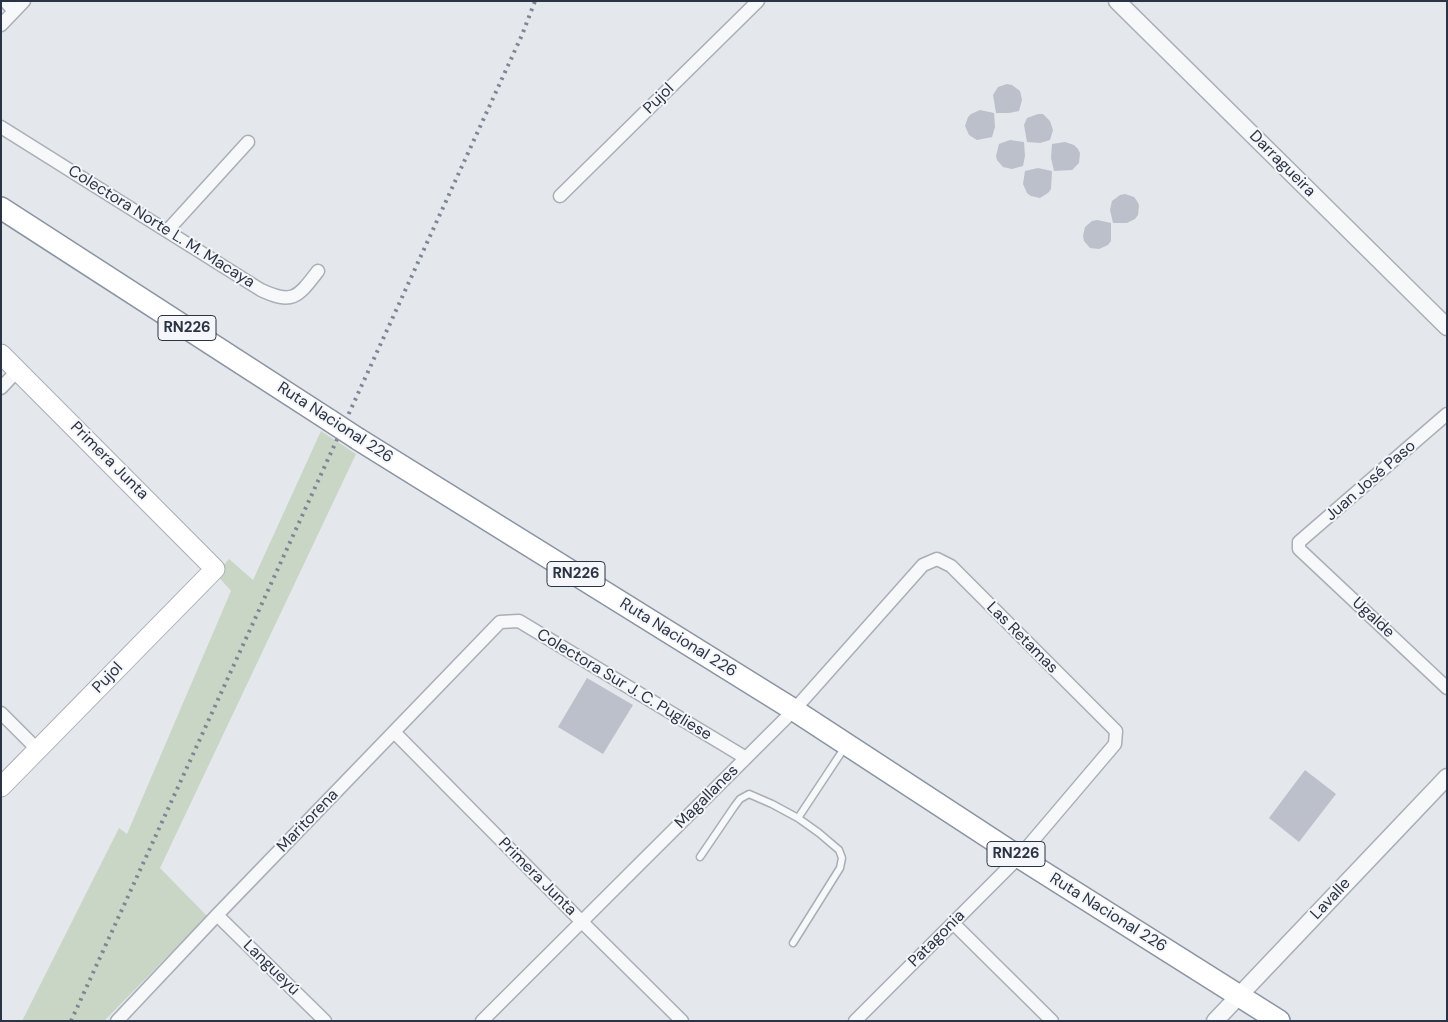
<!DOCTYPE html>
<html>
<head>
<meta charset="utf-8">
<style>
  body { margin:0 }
  #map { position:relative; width:1448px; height:1022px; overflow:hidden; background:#e4e7ec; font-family:"DM Sans",sans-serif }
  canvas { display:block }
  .frame { position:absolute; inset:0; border:2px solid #2b3445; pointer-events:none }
</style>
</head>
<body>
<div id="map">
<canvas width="1448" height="1022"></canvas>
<div class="frame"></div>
</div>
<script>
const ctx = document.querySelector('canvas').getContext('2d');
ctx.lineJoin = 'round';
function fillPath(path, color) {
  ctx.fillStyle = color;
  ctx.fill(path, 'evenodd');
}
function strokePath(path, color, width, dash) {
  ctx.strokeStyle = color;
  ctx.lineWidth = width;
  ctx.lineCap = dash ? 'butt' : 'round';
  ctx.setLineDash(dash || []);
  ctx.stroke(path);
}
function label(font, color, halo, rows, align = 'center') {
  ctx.font = font + ' "DM Sans",sans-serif';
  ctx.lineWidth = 4;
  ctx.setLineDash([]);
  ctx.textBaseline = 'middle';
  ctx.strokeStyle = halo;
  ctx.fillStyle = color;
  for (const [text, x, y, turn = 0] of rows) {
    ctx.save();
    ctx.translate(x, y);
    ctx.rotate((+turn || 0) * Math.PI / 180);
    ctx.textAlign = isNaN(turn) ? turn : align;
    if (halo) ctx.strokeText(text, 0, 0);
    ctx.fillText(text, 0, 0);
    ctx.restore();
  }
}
fillPath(new Path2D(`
  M321 431 356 454 160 868 207 916 104 1021H22L119 828 127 834 231 591 216 574 229 559 253 580Z`), '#c9d6c5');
fillPath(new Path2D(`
  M1007 84 1012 85 1020 91 1022 100 1019 111 1009 113H996L993 95 998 87Z
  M980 110 994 113 995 127 992 137 977 140 969 135 965 126 968 117 971 114Z
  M1038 114H1043L1050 121 1053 130 1050 140 1040 143 1027 142 1024 125 1027 118Z
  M1010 140 1024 142 1025 156 1023 166 1012 169 1003 167 997 160 996 156 999 144Z
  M1065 142 1074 145 1078 149 1080 153 1079 163 1072 170 1054 171 1051 158 1052 144Z
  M1038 168 1052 171 1051 189 1048 193 1040 198 1031 196 1027 193 1023 184 1025 171Z
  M1125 194 1134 197 1137 201 1139 205 1138 215 1135 219 1127 223H1113L1110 210 1112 201 1120 195Z
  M1097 220 1111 223V241L1108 245 1099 249 1090 248 1084 241 1083 236 1085 227 1092 221Z
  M587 678 633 705 603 754 558 727Z
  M1305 770 1336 794 1299 842 1269 818Z`), '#bbc0ca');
const service = new Path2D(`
  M798 818 845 747
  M700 857 734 807 740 799 749 794 772 804 798 818 819 833 839 850 842 858 840 868 793 943`);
const minor = new Path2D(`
  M5 1 14 11
  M1 25 24 1
  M1 127 261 290C293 305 298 297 318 271
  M560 196 758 1
  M167 231 248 142
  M1 388 18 370
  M1447 414 1299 542V549L1447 688
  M1 713 38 750
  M394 732 582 922 682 1021
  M217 915 325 1021
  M953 923 1052 1021
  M117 1021 217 915 500 622 519 621 746 758
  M482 1021 794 710 923 565 937 559 951 566 1116 731 1115 744 1019 857 855 1021`);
const tertiary = new Path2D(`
  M1117 1 1447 327
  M1215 1021 1447 777`);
const secondary = new Path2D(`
  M1 354 215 569 1 787`);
const trunk = new Path2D(`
  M1 208 329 420
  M358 439 794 710 1019 857 1279 1021`);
strokePath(service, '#a9aeb7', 9);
strokePath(minor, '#a9aeb7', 15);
strokePath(tertiary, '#a9aeb7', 19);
strokePath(secondary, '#a9aeb7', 21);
strokePath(trunk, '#8b94a3', 24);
strokePath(service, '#f7f8fa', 6);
strokePath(minor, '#f7f8fa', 12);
strokePath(tertiary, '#f7f8fa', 16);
strokePath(secondary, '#fff', 19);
strokePath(trunk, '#fff', 21);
strokePath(new Path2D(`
  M71 1021 522 35 535 1`), '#7d8696', 4, [2.5, 5]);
const trunkBridge = new Path2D(`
  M329 420 358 439`);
strokePath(trunkBridge, '#8b94a3', 24, []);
strokePath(trunkBridge, '#fff', 21);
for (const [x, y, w] of [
  [187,328,58],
  [576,574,58],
  [1016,854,58]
]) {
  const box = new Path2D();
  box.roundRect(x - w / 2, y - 12.5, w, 25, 4);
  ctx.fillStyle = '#f4f6f9';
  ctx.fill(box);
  strokePath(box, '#2b3445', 1);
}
label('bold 15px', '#2b3445', null, [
  ["RN226",187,328],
  ["RN226",576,574],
  ["RN226",1016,854]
]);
label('16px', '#2b3445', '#f4f6f9', [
  ["Pujol",659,99,-45],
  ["Darragueira",1282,164,45],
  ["Colectora Norte L. M. Macaya",161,227,32],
  ["Ruta Nacional 226",335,423,33],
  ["Primera Junta",109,461,45],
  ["Juan José Paso",1371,481,-41],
  ["Ugalde",1373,618,43],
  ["Ruta Nacional 226",678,638,32],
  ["Las Retamas",1022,638,45],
  ["Pujol",108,678,-46],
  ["Colectora Sur J. C. Pugliese",624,685,31],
  ["Magallanes",707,797,-45],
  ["Maritorena",308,821,-46],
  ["Primera Junta",537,877,45],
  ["Lavalle",1331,899,-47],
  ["Ruta Nacional 226",1108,913,32],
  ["Patagonia",937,939,-45],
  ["Langueyú",271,968,44]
]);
</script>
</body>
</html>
